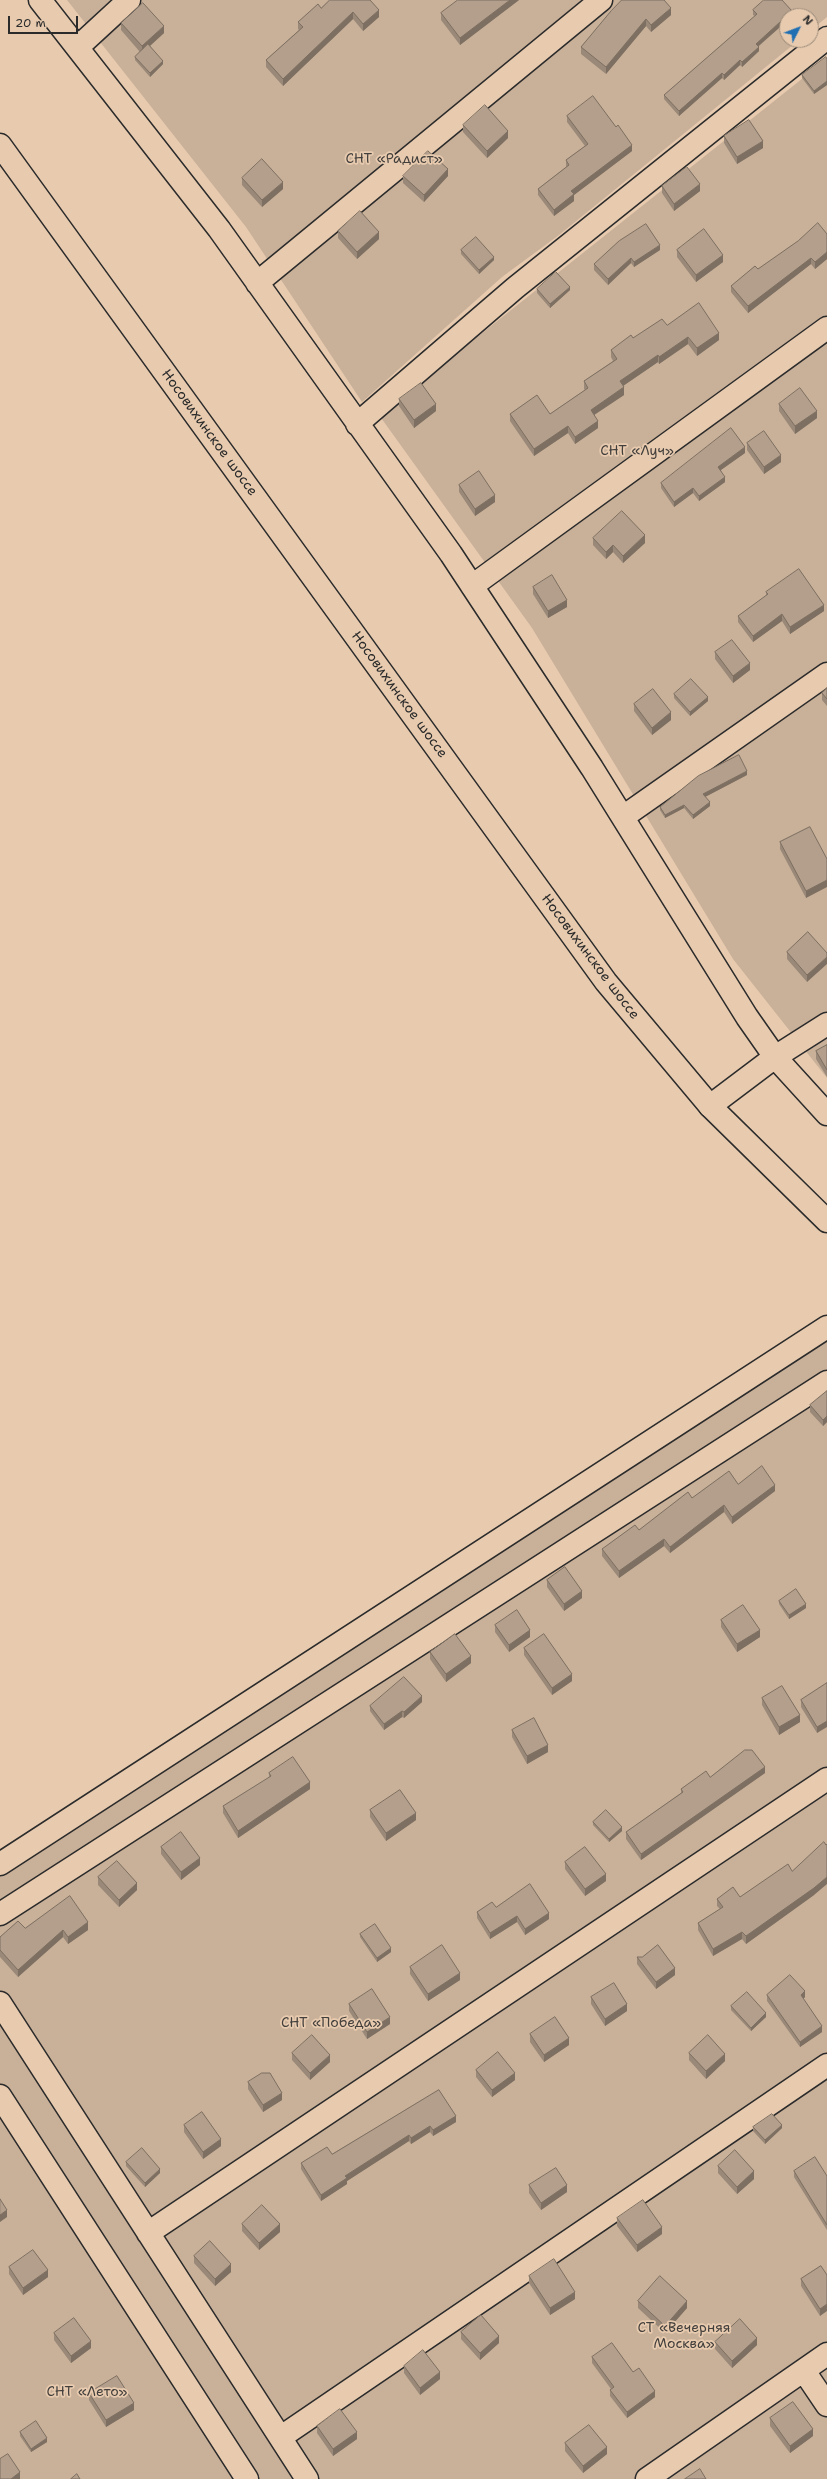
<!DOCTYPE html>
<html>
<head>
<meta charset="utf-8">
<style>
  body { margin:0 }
  #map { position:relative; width:827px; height:2479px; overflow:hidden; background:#e8cbaf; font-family:"Shantell Sans",sans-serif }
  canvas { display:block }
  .north { position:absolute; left:779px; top:8px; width:40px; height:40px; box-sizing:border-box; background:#e8cbaf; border:1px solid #9c8b7a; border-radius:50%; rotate:48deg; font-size:11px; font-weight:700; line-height:16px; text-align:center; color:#2b2b2b }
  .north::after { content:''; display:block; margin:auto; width:14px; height:18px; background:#1f6fb2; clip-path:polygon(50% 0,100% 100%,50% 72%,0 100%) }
  .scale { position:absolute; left:8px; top:16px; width:70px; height:18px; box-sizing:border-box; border:2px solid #2b2b2b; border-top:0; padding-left:5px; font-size:12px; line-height:14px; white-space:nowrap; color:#2b2b2b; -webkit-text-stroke:3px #e8cbaf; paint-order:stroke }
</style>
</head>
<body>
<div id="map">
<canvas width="827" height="2479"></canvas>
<div class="north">N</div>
<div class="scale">20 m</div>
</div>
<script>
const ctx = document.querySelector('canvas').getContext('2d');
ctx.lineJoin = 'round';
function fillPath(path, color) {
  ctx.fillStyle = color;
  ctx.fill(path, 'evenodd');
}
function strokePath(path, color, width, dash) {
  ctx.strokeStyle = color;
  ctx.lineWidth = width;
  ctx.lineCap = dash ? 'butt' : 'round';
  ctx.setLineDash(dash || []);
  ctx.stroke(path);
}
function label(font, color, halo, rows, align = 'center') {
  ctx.font = font + ' "Shantell Sans",sans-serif';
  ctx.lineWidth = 3.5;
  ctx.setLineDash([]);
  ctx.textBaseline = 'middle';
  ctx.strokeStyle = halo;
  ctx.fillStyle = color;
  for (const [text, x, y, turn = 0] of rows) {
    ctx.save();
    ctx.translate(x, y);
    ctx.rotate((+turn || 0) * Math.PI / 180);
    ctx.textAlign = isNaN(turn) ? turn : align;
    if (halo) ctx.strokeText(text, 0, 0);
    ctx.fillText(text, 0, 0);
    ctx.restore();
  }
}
fillPath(new Path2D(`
  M67 0H827V17L811 30V16H787V40H799L559 235 502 277 362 402 246 227Z
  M827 59V1078L733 959 532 628 379 415Z
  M827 1327V2479H0V1864Z`), '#c9b099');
const minor = new Path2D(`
  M40 0 219 229 451 554 592 768 747 1017 775 1057 827 1114
  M78 47 129 0
  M257 283 601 0
  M357 424 515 288 827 38
  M472 586 827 328
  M623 817 827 674
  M710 1106 775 1057 827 1024
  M0 1864 827 1327
  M0 1914 827 1382
  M0 2003 307 2479
  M0 2096 247 2479
  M148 2233 827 1779
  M804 2371 827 2405
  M281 2437 827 2065
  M647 2479 827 2354`);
const major = new Path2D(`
  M0 145 606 982 710 1106 827 1221`);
strokePath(minor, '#2b2b2b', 25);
strokePath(major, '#2b2b2b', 25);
strokePath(minor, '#e8cbaf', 22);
strokePath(major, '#e8cbaf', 22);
fillPath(new Path2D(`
  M330 0 379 17 363 31 353 19 283 86 266 67V60L299 30 298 29V22L321 8Z
  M519 0 460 45 441 20V13Z
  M622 0 671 15 651 32 646 26 606 74 581 54V47Z
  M753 10 792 16 759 46V51L742 67 740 65 724 80 722 78 679 116 664 99V95L755 16 753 15Z
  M121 23 164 33 150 46 163 64 150 77 135 60V57L140 52 121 30Z
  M827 59V85L814 94 802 78V75Z
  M567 116 632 151 574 195V201L554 216 538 195V189L566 167V160L585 146 567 122Z
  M463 125 508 138 487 158 463 132Z
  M724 136 763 148 737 164 724 143Z
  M403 176H448L424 202 403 183Z
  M242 178 283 189 262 207 242 185Z
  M662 186 700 191 674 211 662 193Z
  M338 231 379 239 357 259 338 238Z
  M827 234V259L815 269 811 264 748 313 731 292V286L758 269Z
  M461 250 494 260 479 274 461 254Z
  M660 250 634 267 631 263 608 285 594 270V264Z
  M677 250 723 262 696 282 677 257Z
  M537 289 570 290 550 308 537 293Z
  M667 325 719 340 697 356 688 344 659 364 658 362 623 386 624 395 594 415 598 428 575 444 568 433 534 456 510 421V414H550L585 390 584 389V381L613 361 611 357V350L633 338Z
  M399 399 436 411 414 428 399 406Z
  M779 404 817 418 795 434 779 411Z
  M747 443 781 462 764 474 747 450Z
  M745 453 721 470 725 482 699 501 693 493 674 507 661 488V483Z
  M459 485 495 502 475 516 459 492Z
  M593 538 645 543 623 563 613 552 606 559 593 545Z
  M533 587 567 607 548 618 533 594Z
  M766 592 824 611 790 634 782 621 753 642 738 622V616L766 596Z
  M715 652 750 670 733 683 715 659Z
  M827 688V706L822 700V693Z
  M674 694 708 701 690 716 674 698Z
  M634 704 671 720 652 735 634 711Z
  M747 775 705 797 710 806 693 819 684 808 665 818 660 810V807Z
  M810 827 806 898 780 849V842Z
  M808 932 807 982 787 959V952Z
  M827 1045V1077L816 1059V1051Z
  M827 1391V1422L823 1426 810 1412V1405Z
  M738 1484 775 1491 732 1524 724 1512 670 1553 664 1546 619 1578 602 1556V1549L639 1530 692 1498Z
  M547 1580 582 1598 564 1611 547 1587Z
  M779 1601 806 1608 789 1619 779 1604Z
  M721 1620 760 1637 737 1652 721 1627Z
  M495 1625 530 1637 509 1652 495 1632Z
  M524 1648 572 1681 552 1695 524 1655Z
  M430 1652 471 1663 446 1682 430 1659Z
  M827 1683 817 1733 801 1707V1700Z
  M762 1698 800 1722 779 1735 762 1705Z
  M422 1702 404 1718 402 1717 384 1730 370 1711V1706Z
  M512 1730 548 1752 527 1764 512 1737Z
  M269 1773 310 1789 238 1838 223 1813V1806L269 1778Z
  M765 1773 641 1860 626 1839V1832L681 1793V1789L710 1777Z
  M370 1810 416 1820 386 1841 370 1817Z
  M593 1822 622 1831 609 1842 593 1825Z
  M161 1847 200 1865 181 1880 161 1854Z
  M565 1862 606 1881 585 1896 565 1869Z
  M792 1871 814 1895 746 1944 742 1939 713 1956 698 1930V1923L720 1909 717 1906V1899L740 1897Z
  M98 1877 137 1890 119 1907 98 1885Z
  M496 1907 549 1919 525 1935 517 1922 490 1939 477 1918V1912Z
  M25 1928 88 1930 68 1944 63 1937 18 1977 0 1957V1937Z
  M360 1934 391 1952 377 1962 360 1937Z
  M637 1957 675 1975 656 1989 637 1964Z
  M410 1967 460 1980 428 2001 410 1974Z
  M767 1995 805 1997 803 1999 822 2032 800 2047 767 2001Z
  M591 1997 627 2011 605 2026 591 2004Z
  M349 2004 390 2024 367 2039 349 2011Z
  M731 2006 766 2017 751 2031 731 2010Z
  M530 2034 569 2045 544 2062 530 2042Z
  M292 2053 330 2062 310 2080 292 2060Z
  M689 2053 725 2061 706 2079 689 2060Z
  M476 2070 515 2080 492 2097 476 2077Z
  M248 2082 282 2100 263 2112 248 2089Z
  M439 2090 456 2122 433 2136 430 2132 411 2144 409 2141 347 2181V2184L321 2201 301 2169V2163L332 2154Z
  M184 2125 221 2146 203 2159 184 2132Z
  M753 2127 782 2128 765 2144 753 2131Z
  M126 2162 160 2173 145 2187 126 2166Z
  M718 2166 754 2179 737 2194 718 2173Z
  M794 2171 827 2176V2230L794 2177Z
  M529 2185 567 2192 541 2210 529 2193Z
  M617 2218 662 2234 637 2252 617 2226Z
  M242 2224 280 2232 259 2250 242 2231Z
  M194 2256 231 2272 215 2286 194 2263Z
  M821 2266 820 2316 801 2286V2279Z
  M9 2267 48 2277 23 2295 9 2274Z
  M529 2276 575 2299 550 2315 529 2283Z
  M638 2301 687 2308 665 2333 638 2308Z
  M461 2332 499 2343 480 2360 461 2339Z
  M54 2333 91 2348 71 2363 54 2340Z
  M715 2342 757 2345 732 2368 715 2349Z
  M592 2357 655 2397 627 2418 610 2396V2390L611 2389 592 2363Z
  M404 2366 440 2379 420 2395 404 2373Z
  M89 2393 134 2410 106 2427 89 2400Z
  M770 2418 813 2436 790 2453 770 2426Z
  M317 2426 357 2439 333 2456 317 2433Z
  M20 2432 47 2442 31 2452 20 2436Z
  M565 2443 607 2454 583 2473 565 2451Z`), '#9a8978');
fillPath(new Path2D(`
  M510 0H519L460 45V38Z
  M671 8V15L651 32V25Z
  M379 10V17L363 31V24Z
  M792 11V16H787Z
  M353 12V19L283 86V79Z
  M787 16V21L756 48V44Z
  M646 19V26L606 74V67Z
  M164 26V33L142 53V46Z
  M759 47V51L742 67V62Z
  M740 60V65L724 80V75Z
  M163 61V64L150 77V73Z
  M722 73V78L679 116V111Z
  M827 81V85L814 94V91Z
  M508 131V138L487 158V151Z
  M763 141V148L737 164V157Z
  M632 145V151L574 195V201L554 216V210L571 191Z
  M448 169V176L424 202V195Z
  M283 182V189L262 207V200Z
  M700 184V191L674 211V204Z
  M379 232V239L357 259V252Z
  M660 245V250L634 267V262Z
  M827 252V259L815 269V262Z
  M723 255V262L696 282V275Z
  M494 257V260L479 274V270Z
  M631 258V263L608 285V279Z
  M811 258V264L748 313V306Z
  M570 287V290L550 308V304Z
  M719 333V340L697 356V348Z
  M688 337V344L659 364V357Z
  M658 355V362L620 388V381Z
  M624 387V395L591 417V410Z
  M436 404V411L414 428V420Z
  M817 411V418L795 434V426Z
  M598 421V428L575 444V437Z
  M568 426V433L534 456V449Z
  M745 447V453L718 472V467Z
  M781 455V462L764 474V467Z
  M725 477V482L699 501V496Z
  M693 488V493L674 507V502Z
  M495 495V502L475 516V509Z
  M645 535V543L623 563V556Z
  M613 545V552L606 559V552Z
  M567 600V607L548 618V611Z
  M824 605V611L790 634V627Z
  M782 614V621L753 642V636Z
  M750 663V670L733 683V676Z
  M708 697V701L690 716V712Z
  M671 712V720L652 735V728Z
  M747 771V775L703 798V794Z
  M710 802V806L693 819V815Z
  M684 805V808L665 818V815Z
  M827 880V887L806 898V891Z
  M827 957V964L807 982V975Z
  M827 1416V1422L823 1426V1420Z
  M775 1485V1491L732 1524V1517Z
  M724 1505V1512L670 1553V1547Z
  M664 1539V1546L619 1578V1571Z
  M582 1591V1598L564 1611V1604Z
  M806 1604V1608L789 1619V1615Z
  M530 1630V1637L509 1652V1645Z
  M760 1630V1637L737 1652V1644Z
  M471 1656V1663L446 1682V1674Z
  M572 1674V1681L552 1695V1688Z
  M422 1696V1702L404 1718V1712Z
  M402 1711V1717L384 1730V1724Z
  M800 1715V1722L779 1735V1727Z
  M827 1721V1727L817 1733V1727Z
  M548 1745V1752L527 1764V1756Z
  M765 1767V1773L641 1860V1854Z
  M310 1782V1789L238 1838V1831Z
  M416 1813V1820L386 1841V1833Z
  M622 1827V1831L609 1842V1839Z
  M200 1858V1865L181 1880V1872Z
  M606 1874V1881L585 1896V1889Z
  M827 1877V1884L814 1895 746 1944V1936Z
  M137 1883V1890L119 1907V1900Z
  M549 1913V1919L525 1935V1929Z
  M517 1916V1922L490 1939V1933Z
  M88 1922V1930L68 1944V1937Z
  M63 1930V1937L18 1977V1970Z
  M742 1932V1939L713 1956V1949Z
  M391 1948V1952L377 1962V1958Z
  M675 1968V1975L656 1989V1982Z
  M460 1973V1980L428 2001V1994Z
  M805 1991V1997L801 2001V1995Z
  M627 2004V2011L605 2026V2019Z
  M766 2013V2017L751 2031V2028Z
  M390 2017V2024L367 2039V2032Z
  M822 2026V2032L800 2047V2042Z
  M569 2038V2045L544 2062V2055Z
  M725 2054V2061L706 2079V2071Z
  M330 2055V2062L310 2080V2073Z
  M515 2073V2080L492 2097V2090Z
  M282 2093V2100L263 2112V2105Z
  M456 2116V2122L433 2136V2130Z
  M782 2125V2128L765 2144V2140Z
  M430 2126V2132L411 2144V2138Z
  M409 2135V2141L347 2181V2184L321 2201V2195L345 2176Z
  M221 2139V2146L203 2159V2152Z
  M160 2169V2173L145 2187V2183Z
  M754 2171V2179L737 2194V2187Z
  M567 2185V2192L541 2210V2203Z
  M7 2210V2217L0 2222V2215Z
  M280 2224V2232L259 2250V2243Z
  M662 2227V2234L637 2252V2245Z
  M231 2264V2272L215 2286V2279Z
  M48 2270V2277L23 2295V2288Z
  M575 2292V2299L550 2315V2308Z
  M687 2301V2308L665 2333V2326Z
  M827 2304V2311L820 2316V2309Z
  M499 2336V2343L480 2360V2353Z
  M757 2338V2345L732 2368V2361Z
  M91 2341V2348L71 2363V2356Z
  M440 2372V2379L420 2395V2388Z
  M655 2391V2397L627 2418V2412Z
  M134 2403V2410L106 2427V2420Z
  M813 2429V2436L790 2453V2446Z
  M357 2432V2439L333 2456V2449Z
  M47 2438V2442L31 2452V2449Z
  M607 2447V2454L583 2473V2466Z
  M20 2472V2479H11Z`), '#7d6f61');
const building = new Path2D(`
  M330 0H370L379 10 363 24 353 12 283 79 266 60 303 27 298 22 318 4 321 8Z
  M458 0H510L460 38 441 13Z
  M622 0H664L671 8 651 25 646 19 606 67 581 47 611 11Z
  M764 0H782L792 11 756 44 759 47 742 62 740 60 724 75 722 73 679 111 664 95 757 14 753 10Z
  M143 3 164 26 142 46 121 23Z
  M148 44 163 61 150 73 135 57Z
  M826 57 827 59V81L814 91 802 75Z
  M593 96 616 127 618 125 632 145 571 191 574 194 554 210 538 189 569 165 566 160 588 144 567 116Z
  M485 105 508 131 487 151 463 125Z
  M749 120 763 141 737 157 724 136Z
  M428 151 448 169 424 195 403 176Z
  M262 159 283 182 262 200 242 178Z
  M687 167 700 184 674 204 662 186Z
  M360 211 379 232 357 252 338 231Z
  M818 223 827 234V252L815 262 811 258 748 306 731 286 755 266 758 269 798 241Z
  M646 224 660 245 634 262 631 258 608 279 594 264 619 241Z
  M704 229 723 255 696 275 677 250Z
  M476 237 494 257 479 270 461 250Z
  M556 272 570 287 550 304 537 289Z
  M699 303 719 333 697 348 688 337 659 357 658 355 620 381 624 387 591 410 598 421 575 437 568 426 534 449 510 414 537 395 550 414 588 388 584 381 617 359 611 350 631 335 633 338 662 319 667 325Z
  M421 383 436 404 414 420 399 399Z
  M800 388 817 411 795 426 779 404Z
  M731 428 745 447 718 467 725 477 699 496 693 488 674 502 661 483Z
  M764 431 781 455 764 467 747 443Z
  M479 471 495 495 475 509 459 485Z
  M622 511 645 535 623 556 613 545 606 552 593 538Z
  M799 569 824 605 790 627 782 614 753 636 738 616 768 594 766 592Z
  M552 575 567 600 548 611 533 587Z
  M732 640 750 663 733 676 715 652Z
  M691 679 708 697 690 712 674 694Z
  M827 688V699L822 693Z
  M653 689 671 712 652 728 634 704Z
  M739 755 747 771 703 794 710 802 693 815 684 805 665 815 660 807 698 776Z
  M810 827 827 859V880L806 891 780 842Z
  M808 932 827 953V957L807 975 787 952Z
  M827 1045V1070L816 1051Z
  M827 1391V1416L823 1420 810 1405Z
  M762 1466 775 1485 732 1517 724 1505 670 1547 664 1539 619 1571 602 1549 635 1525 639 1530 688 1492 692 1498 729 1471 738 1484Z
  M565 1567 582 1591 564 1604 547 1580Z
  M796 1589 806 1604 789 1615 779 1601Z
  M743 1605 760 1630 737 1644 721 1620Z
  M517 1610 530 1630 509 1645 495 1625Z
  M455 1634 471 1656 446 1674 430 1652Z
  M544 1634 572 1674 552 1688 524 1648Z
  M404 1677 422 1696 404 1712 402 1711 384 1724 370 1706Z
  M827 1683V1721L817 1727 801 1700Z
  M782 1686 800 1715 779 1727 762 1698Z
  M534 1718 548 1745 527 1756 512 1730Z
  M745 1750H752L765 1767 641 1854 626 1832 683 1792 681 1789 706 1771 710 1777Z
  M293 1757 310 1782 238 1831 223 1806 271 1776 269 1773Z
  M400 1790 416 1813 386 1833 370 1810Z
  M606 1810 622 1827 609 1839 593 1822Z
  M181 1832 200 1858 181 1872 161 1847Z
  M824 1842 826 1845 827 1844V1877L814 1888 746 1936 742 1932 713 1949 698 1923 723 1907 717 1899 733 1887 740 1897 788 1864 792 1871Z
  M585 1847 606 1874 585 1889 565 1862Z
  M117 1861 137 1883 119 1900 98 1877Z
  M530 1884 549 1913 525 1929 517 1916 490 1933 477 1912 492 1902 496 1907Z
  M70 1896 88 1922 68 1937 63 1930 18 1970 0 1950V1937L18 1921 25 1928Z
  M375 1924 391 1948 377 1958 360 1934Z
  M442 1945 460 1973 428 1994 410 1967Z
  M658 1945 675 1968 656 1982 637 1957H642Z
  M790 1975 805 1991 801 1995 822 2026 800 2042 767 1995Z
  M614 1983 627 2004 605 2019 591 1997Z
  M372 1989 390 2017 367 2032 349 2004Z
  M747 1992 766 2013 751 2028 731 2006Z
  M555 2017 569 2038 544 2055 530 2034Z
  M312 2035 330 2055 310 2073 292 2053Z
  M708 2035 725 2054 706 2071 689 2053Z
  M498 2052 515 2073 492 2090 476 2070Z
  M262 2073H270L282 2093 263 2105 248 2082Z
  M439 2090 456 2116 433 2130 430 2126 411 2138 409 2135 345 2176 347 2178 321 2195 301 2163 327 2147 332 2154Z
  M202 2112 221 2139 203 2152 184 2125Z
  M772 2114 782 2125 765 2140 753 2127Z
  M142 2148 160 2169 145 2183 126 2162Z
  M735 2150 754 2171 737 2187 718 2166Z
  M815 2157 827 2176V2225L794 2171Z
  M556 2168 567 2185 541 2203 529 2185Z
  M0 2199 7 2210 0 2215Z
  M643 2200 662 2227 637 2245 617 2218Z
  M262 2205 280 2224 259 2243 242 2224Z
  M210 2241 231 2264 215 2279 194 2256Z
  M33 2250 48 2270 23 2288 9 2267Z
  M554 2259 575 2292 550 2308 529 2276Z
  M821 2266 827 2275V2304L820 2309 801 2279Z
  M660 2276 687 2301 665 2326 638 2301Z
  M481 2315 499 2336 480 2353 461 2332Z
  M74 2318 91 2341 71 2356 54 2333Z
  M740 2319 757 2338 732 2361 715 2342Z
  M612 2343 633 2372 639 2368 655 2391 627 2412 610 2390 614 2387 592 2357Z
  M423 2350 440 2372 420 2388 404 2366Z
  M117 2376 134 2403 106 2420 89 2393Z
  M793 2402 813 2429 790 2446 770 2418Z
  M340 2409 357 2432 333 2449 317 2426Z
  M36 2421 47 2438 31 2449 20 2432Z
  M589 2425 607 2447 583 2466 565 2443Z
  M8 2454 20 2472 11 2479H0V2459Z
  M700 2469 706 2479H685Z
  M77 2474 80 2479H71Z`);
fillPath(building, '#b39f8b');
strokePath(building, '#7d6f61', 1);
label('14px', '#433f3c', '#e8cbaf', [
  ["СНТ «Радист»",394,159],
  ["СНТ «Луч»",637,451],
  ["СНТ «Победа»",331,2023],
  ["СТ «Вечерняя",684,2328],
  ["Москва»",684,2344],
  ["СНТ «Лето»",87,2392]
]);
label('14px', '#2b2b2b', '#e8cbaf', [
  ["Носовихинское шоссе",209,433,54],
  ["Носовихинское шоссе",399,695,54],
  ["Носовихинское шоссе",590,957,53]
]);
</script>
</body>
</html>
